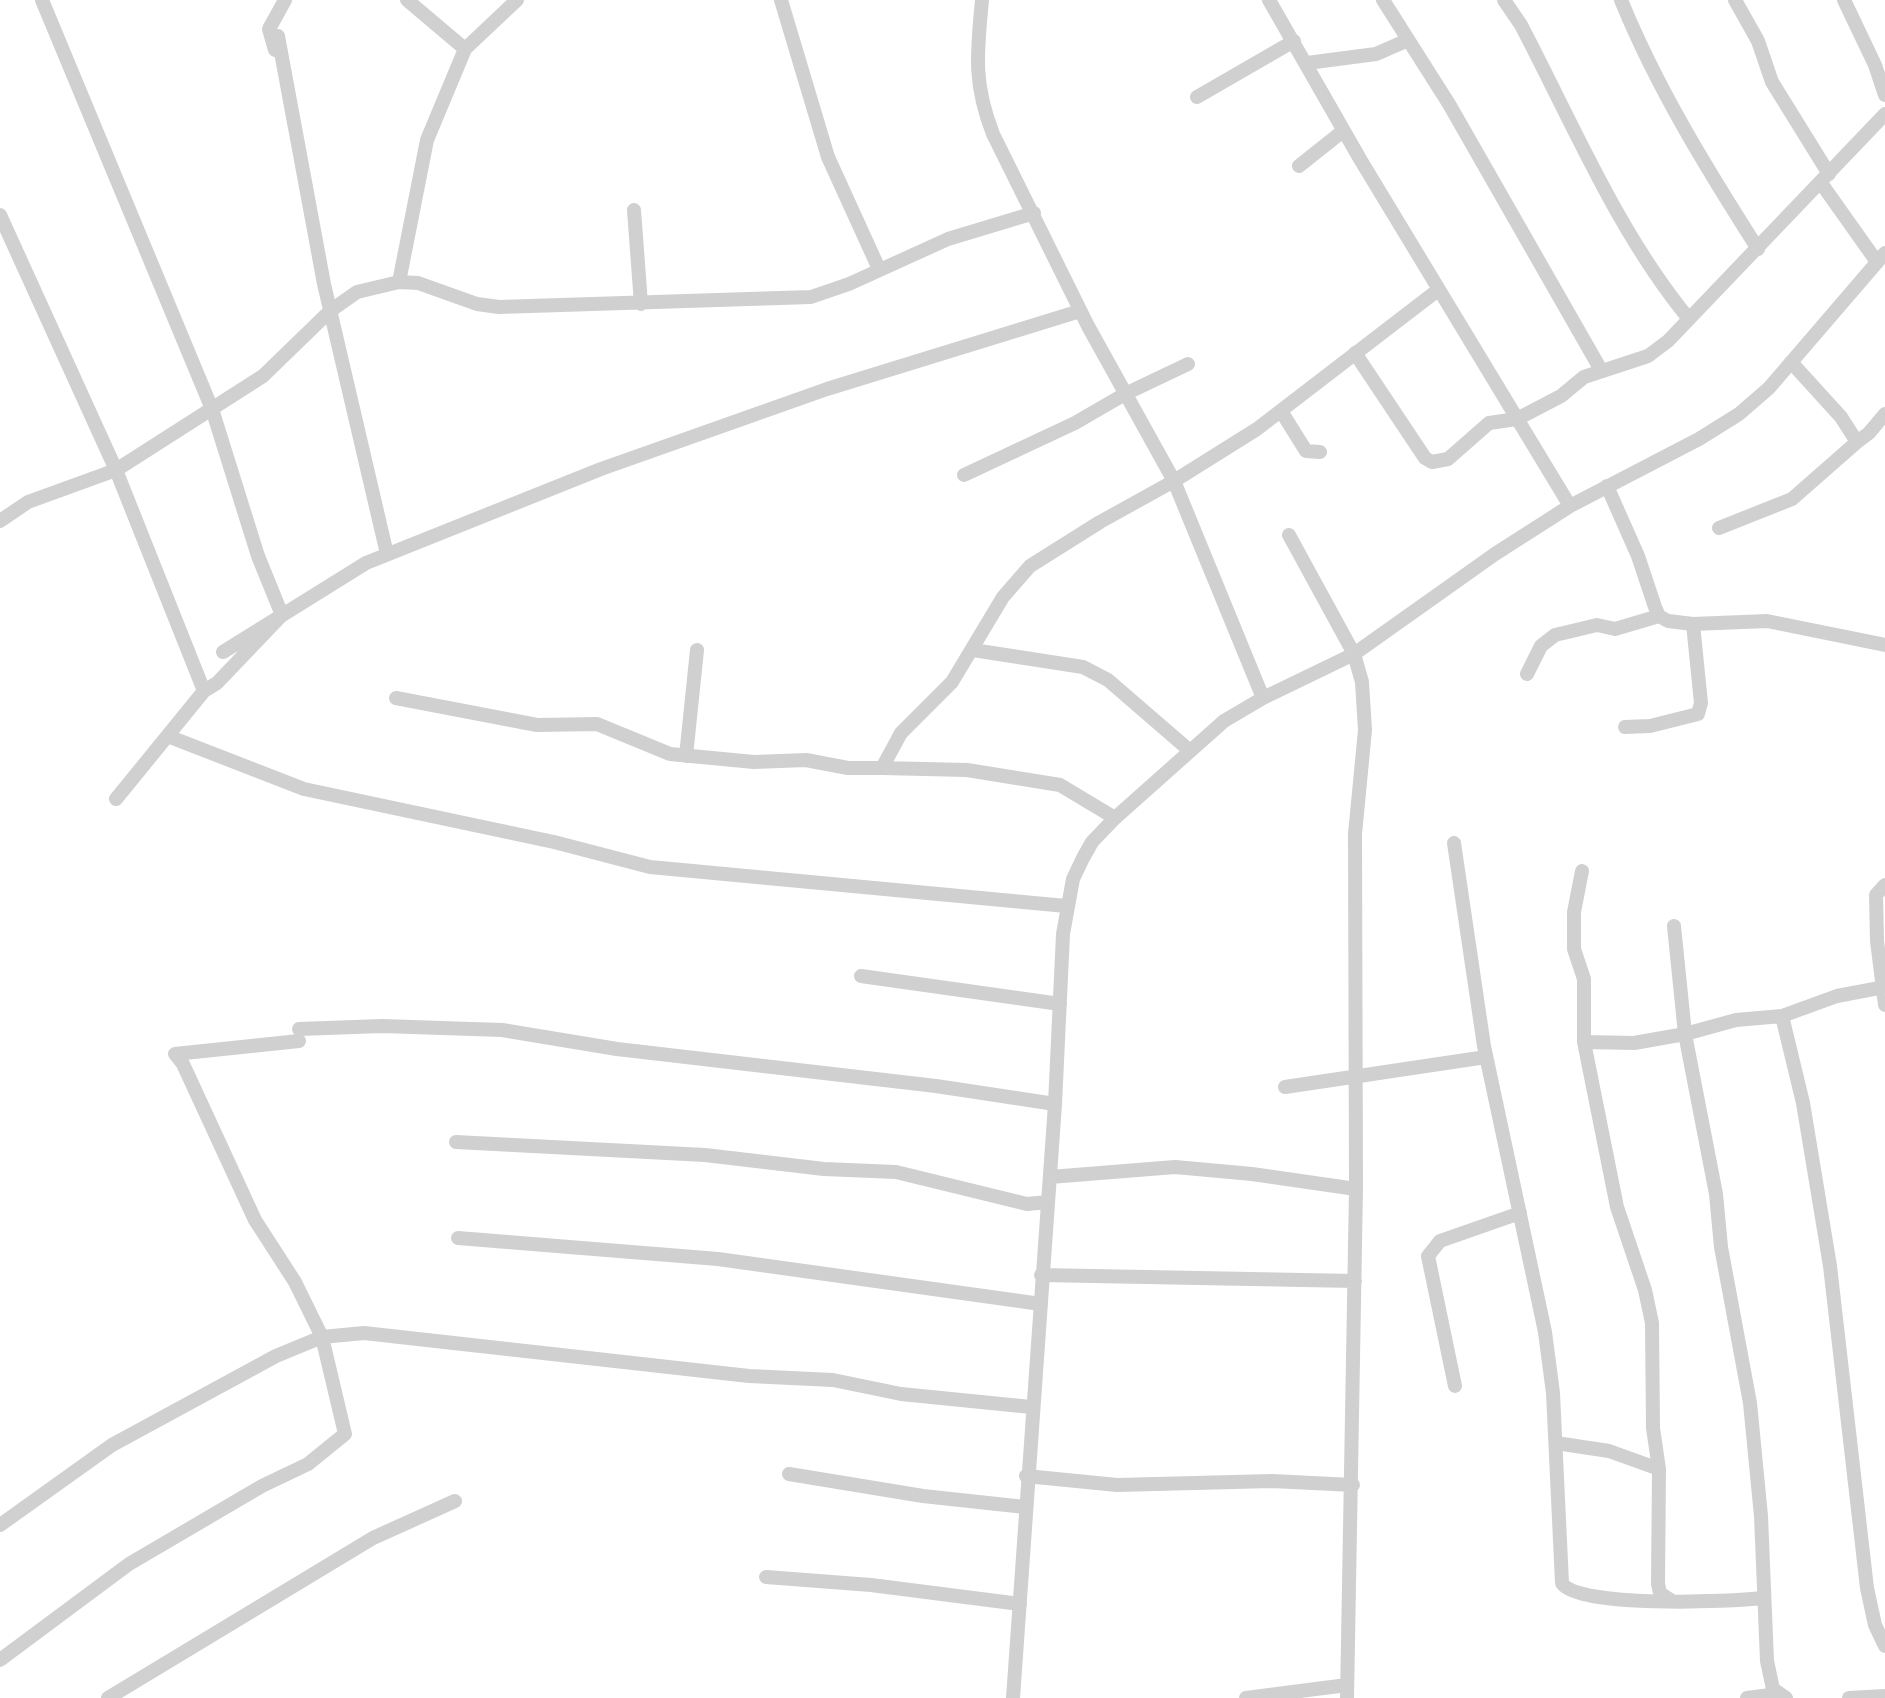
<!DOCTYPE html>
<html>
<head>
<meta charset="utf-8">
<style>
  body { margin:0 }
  canvas { display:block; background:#fff }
</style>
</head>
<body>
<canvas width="1885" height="1698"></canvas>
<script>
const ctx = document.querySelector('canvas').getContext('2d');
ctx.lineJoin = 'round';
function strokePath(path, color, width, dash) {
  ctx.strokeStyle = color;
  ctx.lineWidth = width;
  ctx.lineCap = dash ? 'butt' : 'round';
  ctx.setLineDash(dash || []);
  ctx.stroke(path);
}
strokePath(new Path2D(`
  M42 0 212 409 258 556 282 615 217 683 204 691 116 799
  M407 0 465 49
  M781 0 828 157 879 269
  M982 0C977 53 973 83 993 134L1088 326 1174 481 1263 698
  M1269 0 1360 159 1570 506
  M1383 0 1449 104 1601 370
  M1504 0 1521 25C1573 124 1618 233 1689 319
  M1621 0C1657 88 1707 169 1758 249
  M1735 0 1758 41 1772 82 1829 174
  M1844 0 1875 65 1885 95
  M275 50 269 29 285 0
  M1307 63 1376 54 1408 40
  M1197 97 1294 41
  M295 128 278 36 324 284 387 554
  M1299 166 1343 131
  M1821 183 1877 262
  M634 210 641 304
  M0 215 116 470 204 691
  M399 282 427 140 465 49 517 0
  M1355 353 1425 458 1432 462 1448 459 1489 423 1517 419 1561 396 1584 377 1648 356 1668 341 1885 114
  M1791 362 1841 417 1857 442 1869 433 1885 414
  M1281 411 1306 451 1320 452
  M964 475 1075 423 1125 394 1188 364
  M1607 486 1638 556 1655 607 1659 616 1668 621 1693 624 1767 621 1885 645
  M0 521 28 502 116 470 263 376 330 311 357 292 399 282 418 283 477 304 499 307 811 297 849 284 948 239 1034 213
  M1719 528 1792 499 1857 442
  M1289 535 1354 654 1362 682 1365 730 1355 834 1356 1189 1347 1698
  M973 650 1083 667 1108 680 1189 750
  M223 652 366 563 601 469 827 389 1080 311
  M1527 674 1541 646 1555 635 1597 625 1615 629 1659 616
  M396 698 537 725 597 724 670 754 754 762 806 760 848 768H882
  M1625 727 1650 726 1698 714 1701 703 1693 624
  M170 737 304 789 554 842 650 867 1066 906
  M686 756 697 650
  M1115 818 1060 785 967 770 882 768 901 733 952 682 1003 597 1030 566 1100 522 1174 481 1257 429 1438 290
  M1454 843 1484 1046 1545 1332 1553 1393 1562 1583C1576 1608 1731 1602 1763 1598
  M1582 871 1574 912V949L1584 979V1042L1617 1207 1645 1290 1652 1323 1653 1428 1659 1469 1658 1584 1660 1593 1672 1601
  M1885 885 1876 895 1877 941 1885 1005
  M1674 926 1685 1034 1716 1194 1721 1247 1750 1403 1761 1516 1767 1661 1773 1689 1786 1698
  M861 976 1060 1004
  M1885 987 1837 996 1782 1016 1803 1103 1830 1266 1867 1588 1875 1625 1885 1646
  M299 1029 382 1026 502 1030 617 1049 936 1086 1055 1104
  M1584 1042 1634 1043 1685 1034 1736 1020 1782 1016
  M1285 1087 1486 1057
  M456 1142 705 1155 824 1169 896 1172 1027 1204 1048 1202
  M1050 1177 1175 1167 1252 1174 1356 1189
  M458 1238 718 1259 1041 1304
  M1041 1275 1355 1281
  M1455 1386 1428 1256 1440 1241 1520 1213
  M1556 1443 1609 1451 1659 1469
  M789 1474 923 1496 1025 1507
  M1026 1476 1117 1485 1272 1481 1353 1485
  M0 1525 112 1445 276 1356 322 1337 364 1333 749 1376 833 1380 901 1394 1031 1407
  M766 1577 871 1585 1020 1604
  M0 1660 129 1564 262 1486 308 1464 345 1434 322 1337 295 1282 255 1220 183 1064 175 1054 299 1041
  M108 1698 373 1538 455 1501
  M1013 1698 1055 1104 1063 934 1073 879 1083 858 1092 842 1115 818 1224 721 1263 698 1354 654 1495 554 1570 506 1699 439 1739 414 1769 388 1885 253
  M1246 1698 1347 1685
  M1747 1698 1778 1694
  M1849 1698 1885 1696`), '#d0d0d0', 14);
</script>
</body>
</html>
